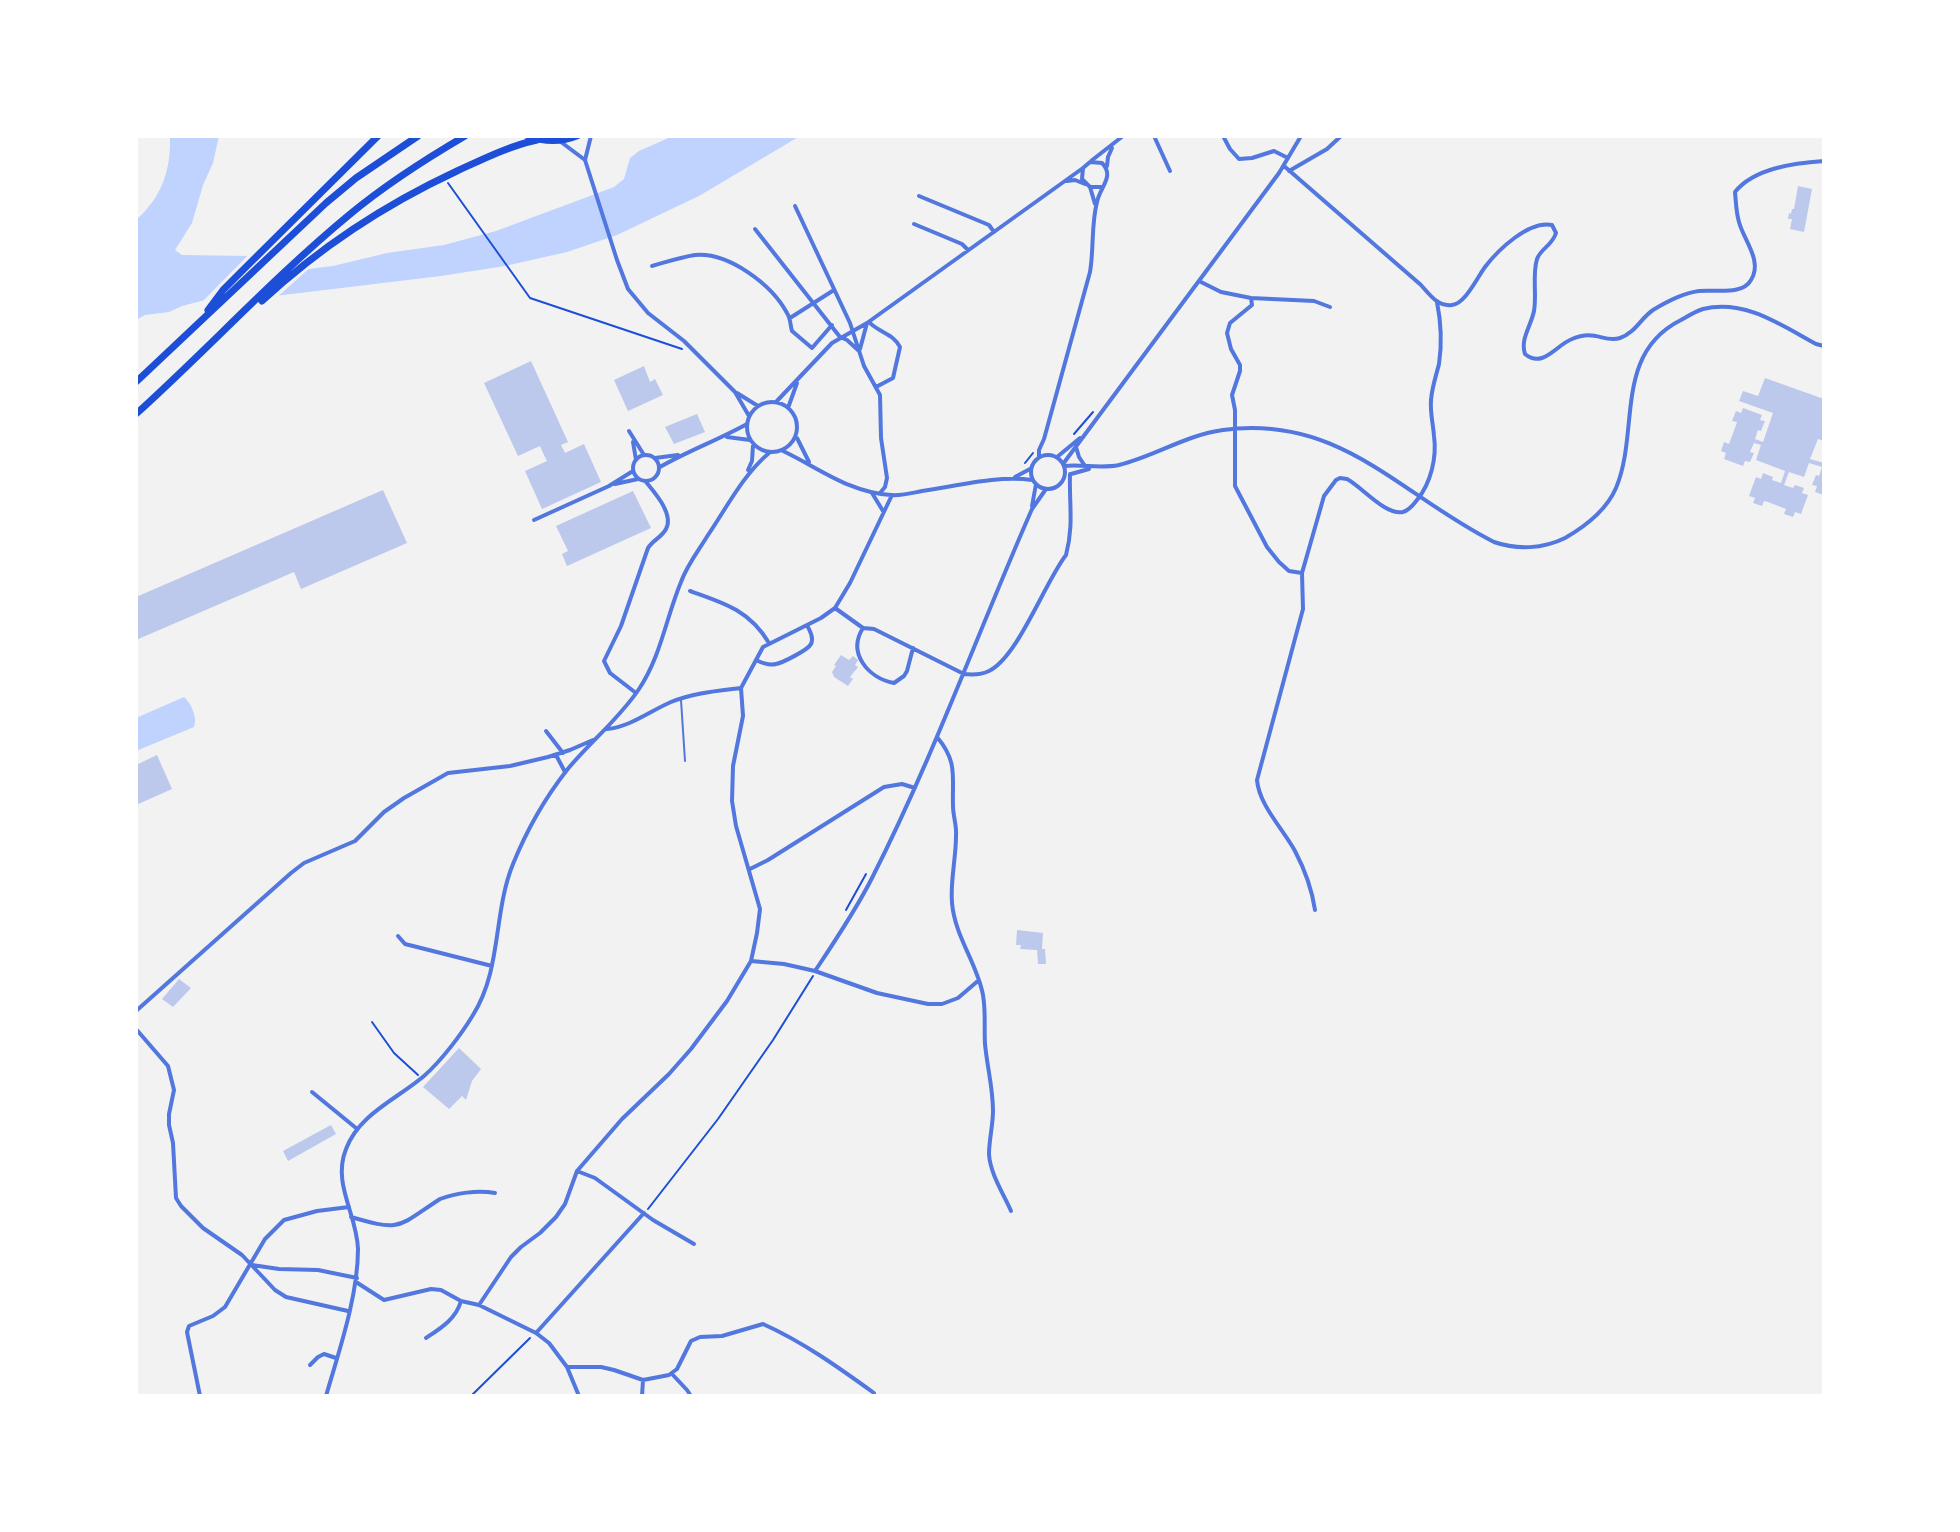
<!DOCTYPE html>
<html>
<head>
<meta charset="utf-8">
<style>
  body { margin:0 }
  #map { position:relative; width:1960px; height:1532px; overflow:hidden; background:#f2f2f2; font-family:Mulish,sans-serif }
  canvas { display:block }
  .frame { position:absolute; inset:0; border:138px solid #fff; pointer-events:none }
</style>
</head>
<body>
<div id="map">
<canvas width="1960" height="1532"></canvas>
<div class="frame"></div>
</div>
<script>
const ctx = document.querySelector('canvas').getContext('2d');
ctx.lineJoin = 'round';
function fillPath(path, color) {
  ctx.fillStyle = color;
  ctx.fill(path, 'evenodd');
}
function strokePath(path, color, width, dash) {
  ctx.strokeStyle = color;
  ctx.lineWidth = width;
  ctx.lineCap = dash ? 'butt' : 'round';
  ctx.setLineDash(dash || []);
  ctx.stroke(path);
}
fillPath(new Path2D(`
  M170 136H219L213 163 203 185 192 223 175 250 182 255 251 256 301 270 333 266 387 253 444 245 496 231 614 187 624 179 630 158 639 151 673 136H800L699 196 617 235 567 252 505 266 441 276 275 296 209 299 182 306 169 312 145 315 136 320V220C162 197 171 170 170 136Z
  M184 697C191 703 198 718 194 727L136 751V718Z`), '#bfd3fe');
fillPath(new Path2D(`
  M251 252 278 256 301 266 313 265 274 300 222 301 198 306Z`), '#f2f2f2');
fillPath(new Path2D(`
  M1798 186 1812 189 1804 232 1790 229 1792 219H1788L1789 213 1791 214 1792 209H1794Z
  M531 361 568 442 561 445 565 453 584 444 601 482 542 509 525 471 547 461 543 453 540 446 518 456 484 383Z
  M644 366 650 382 655 379 663 395 628 411 614 380Z
  M1765 378 1824 399V441L1818 439 1810 459 1824 463V495L1815 492 1817 486 1812 485 1816 475 1819 476 1822 467 1809 463 1804 477 1789 472 1784 485 1793 488 1795 485 1804 488 1802 493 1808 495 1801 514 1795 512 1793 517 1784 514 1786 509 1768 502 1764 501 1762 506 1753 503 1755 498 1749 496 1756 477 1761 479 1763 473 1773 477 1772 480 1781 483 1785 471 1756 460 1761 445 1754 443 1750 452 1754 453 1750 462 1745 461 1743 466 1724 459 1726 453 1721 451 1724 442 1729 444 1732 436 1737 422 1732 421 1736 411 1741 413 1743 408 1762 415 1760 420 1765 421 1761 431 1758 430 1755 439 1763 442 1773 413 1739 401 1743 391 1758 396Z
  M697 414 705 432 674 444 665 427Z
  M383 490 407 543 301 589 294 572 136 640V597Z
  M633 491 651 528 567 566 562 554 568 551 556 526Z
  M841 655 849 660 853 656 858 660 855 665 858 667 850 677 853 679 848 686 834 677 832 672 836 666 834 665Z
  M157 755 172 789 136 805V765Z
  M1017 930 1043 933 1042 949H1045L1046 964H1038L1037 950 1020 949 1021 945H1016Z
  M179 979 191 988 173 1007 162 999Z
  M459 1048 481 1069 472 1081 466 1100 462 1096 449 1109 423 1087Z
  M331 1125 336 1134 288 1161 283 1151Z`), '#bdc9ec');
strokePath(new Path2D(`
  M448 183 530 298 682 349
  M1074 434 1093 412
  M1025 463 1033 453
  M846 910 866 874
  M372 1022 394 1053 418 1075
  M648 1209 718 1119 773 1040 813 976
  M471 1396 530 1338`), '#1d4ed8', 2);
strokePath(new Path2D(`
  M681 700 685 761`), '#5277de', 2);
strokePath(new Path2D(`
  M591 136 585 160 617 260 628 289 648 313 684 341 735 392 749 416
  M1154 136 1170 171
  M1223 136 1230 149 1239 159 1252 158 1274 151 1288 158
  M561 142 585 160
  M1091 161 1123 136
  M1107 166 1108 157 1112 148
  M1284 166 1421 285C1430 295 1438 307 1452 305 1465 304 1477 278 1485 267 1498 250 1529 220 1552 225L1556 233C1552 246 1541 248 1537 259 1532 275 1537 294 1534 311 1531 326 1520 339 1525 354 1543 369 1556 345 1572 339 1595 329 1604 343 1620 338 1635 333 1641 318 1653 310 1666 302 1684 293 1699 291 1715 289 1742 296 1751 280 1763 261 1744 241 1739 222 1736 212 1736 202 1735 192 1754 168 1795 163 1824 161
  M1289 171 1327 149 1341 136
  M1067 181 1075 180 1085 184
  M1090 187 1095 204
  M919 196 989 225 994 232
  M795 206 850 323 864 366 880 395 881 438 887 478 885 487 880 493
  M914 224 962 244 968 250
  M755 229 840 337 847 340 859 351
  M652 266C666 262 681 257 695 255 729 252 772 285 787 313 791 319 790 325 792 331L812 348 832 325
  M1199 281 1221 292 1251 298 1252 305 1230 323 1227 333 1231 349 1240 365V371L1232 395 1235 410V486L1267 547 1279 562 1289 571 1302 573
  M1251 298 1314 301 1330 307
  M790 318 834 290
  M869 322C878 332 894 334 900 347L893 378 876 387
  M860 349 867 323
  M737 393 758 406
  M747 427a25 25 0 1 1 50 0a25 25 0 1 1-50 0Z
  M776 402 832 343 867 323 1083 168
  M788 408 797 383
  M629 431 644 455
  M727 437 750 440
  M797 438 809 462
  M633 442 636 460
  M1076 447 1079 457 1085 466
  M783 451C819 468 850 493 891 495 901 496 912 493 922 491 957 486 998 475 1032 480
  M1031 472a17 17 0 1 1 34 0a17 17 0 1 1-34 0Z
  M633 468a13 13 0 1 1 26 0a13 13 0 1 1-26 0Z
  M1039 457V450L1044 439 1090 272C1094 249 1091 225 1097 202 1100 187 1115 176 1102 163L1090 162 1083 168 1082 179 1090 187H1101
  M1057 457 1080 438
  M655 458 678 455
  M1063 464 1279 173 1301 136
  M1064 466C1083 464 1100 469 1119 465 1155 456 1186 435 1223 430 1340 414 1400 495 1494 542 1517 550 1543 549 1565 538 1586 526 1606 511 1616 488 1640 431 1613 354 1681 320 1688 316 1696 311 1703 309 1745 299 1781 325 1816 344L1824 346
  M660 467C688 451 718 440 747 424
  M748 470 752 461 753 445
  M1071 474 1089 469
  M1015 477 1030 469
  M615 484 638 479
  M872 493 883 511
  M1032 506 1036 484
  M534 520 609 486 633 471
  M690 591C725 603 750 611 769 643
  M835 608 863 628 874 629 964 674C973 675 981 675 989 671 1018 657 1045 582 1066 555 1074 525 1069 503 1070 474
  M863 628C847 653 868 678 894 683L904 676 907 671 913 648
  M756 660C762 663 769 666 776 664 782 663 808 650 811 644 814 638 810 631 807 625
  M636 693 610 673 604 661 621 626 648 548C653 540 662 537 666 529 674 514 655 493 646 482
  M607 729C630 727 650 711 671 702 693 693 717 691 741 688
  M546 731 563 753
  M937 737C958 762 952 776 953 806 953 816 957 826 956 836 956 859 950 881 952 903 955 937 977 963 983 995 986 1012 984 1028 985 1044 987 1066 993 1088 993 1111 993 1125 989 1140 989 1154 990 1173 1003 1193 1011 1211
  M556 755 565 772
  M750 869 768 860 884 787 902 784 915 788
  M1315 910C1312 890 1305 870 1295 851 1283 829 1259 805 1257 780L1303 609 1302 573 1324 496 1336 480 1340 478 1347 479C1362 487 1386 516 1403 512 1410 510 1413 505 1417 500 1431 483 1437 457 1434 436 1433 423 1430 413 1431 400 1432 387 1436 376 1439 364 1442 344 1441 322 1437 302
  M398 936 405 944 417 947 492 966
  M751 961 784 964 815 971 877 993 928 1004H942L958 998 979 980
  M815 971C835 941 856 910 872 878 933 758 978 632 1032 509L1046 489
  M136 1011 291 873 304 863 355 841 384 812 404 798 448 773 510 766 548 757 570 750 593 740
  M136 1029 168 1066 174 1090 169 1114V1125L173 1143 176 1198 181 1206 203 1228 242 1255 275 1290 286 1297 348 1311
  M312 1092 356 1128
  M577 1171 595 1178 653 1220 694 1244
  M351 1217C402 1232 397 1227 440 1199 456 1193 477 1190 495 1193
  M252 1265 279 1269 318 1270 357 1278
  M356 1282 384 1300 431 1289 441 1290 461 1301 479 1305 536 1333 549 1343 567 1367H601L614 1370 643 1380 669 1375 677 1369 691 1341 700 1337 722 1336 763 1324C803 1342 838 1367 874 1393
  M479 1305 511 1257 521 1247 540 1233 556 1217 565 1204 577 1171 622 1119 669 1074 691 1049 727 1001 751 961 757 933 760 909 736 826 732 801 733 766 743 716 741 688 763 647 821 618 835 608 850 583 892 495
  M536 1333 644 1213
  M426 1338C441 1328 456 1319 461 1301
  M310 1365 318 1357 324 1354 336 1358
  M567 1367 579 1396
  M672 1374 687 1390 691 1396
  M200 1396 187 1332 189 1326 213 1316 225 1307 265 1239 284 1220 317 1211 349 1207
  M326 1396C339 1351 358 1296 358 1249 357 1214 332 1184 346 1149 359 1114 397 1099 424 1076 441 1061 461 1035 473 1015 502 969 493 913 513 864 526 832 545 798 567 770 590 742 619 719 639 689 661 656 666 618 681 582 687 565 699 550 708 535 727 507 743 475 769 453
  M642 1396 643 1380`), '#5277de', 4);
strokePath(new Path2D(`
  M527 136C545 143 561 143 578 136`), '#1d4ed8', 6);
strokePath(new Path2D(`
  M262 301C320 247 384 205 457 171 483 159 509 146 537 140
  M208 310 223 290 247 266 378 136
  M136 382 326 203 356 178 418 136
  M136 414C208 349 274 277 349 215 385 185 424 160 465 136`), '#1d4ed8', 7);
</script>
</body>
</html>
